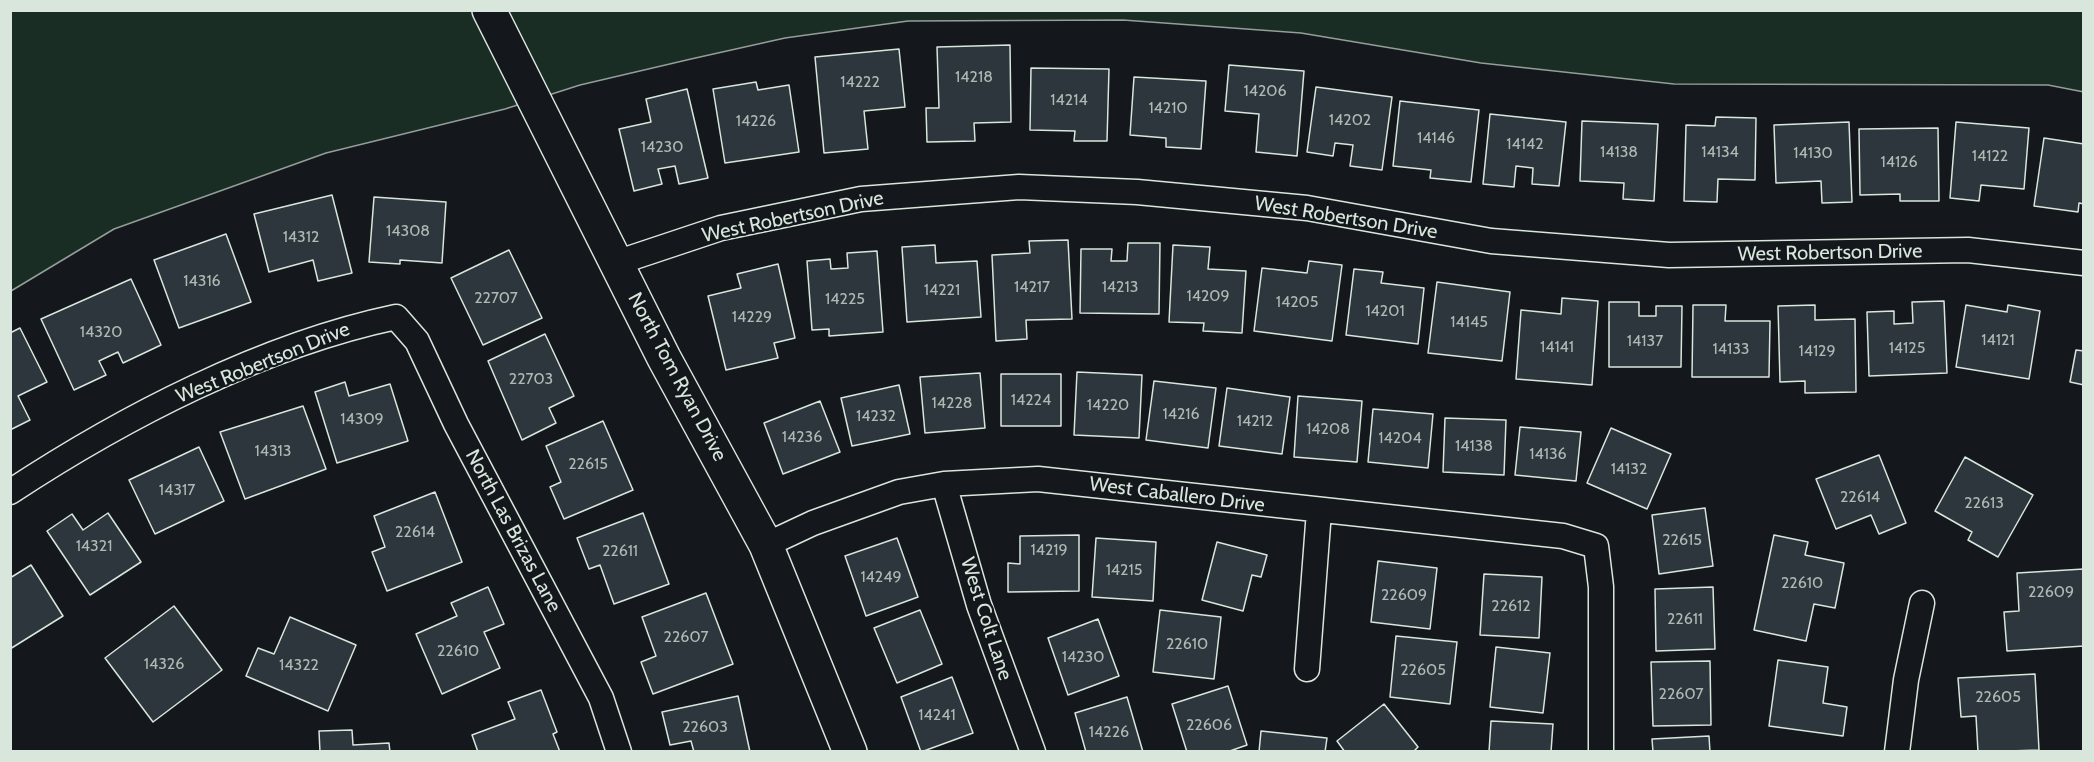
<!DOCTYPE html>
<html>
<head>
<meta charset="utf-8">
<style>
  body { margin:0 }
  #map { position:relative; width:2094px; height:762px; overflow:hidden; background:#14181c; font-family:Cabin,sans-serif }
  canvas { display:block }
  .frame { position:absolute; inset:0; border:12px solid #d8e6dc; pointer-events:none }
</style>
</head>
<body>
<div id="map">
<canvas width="2094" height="762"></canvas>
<div class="frame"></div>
</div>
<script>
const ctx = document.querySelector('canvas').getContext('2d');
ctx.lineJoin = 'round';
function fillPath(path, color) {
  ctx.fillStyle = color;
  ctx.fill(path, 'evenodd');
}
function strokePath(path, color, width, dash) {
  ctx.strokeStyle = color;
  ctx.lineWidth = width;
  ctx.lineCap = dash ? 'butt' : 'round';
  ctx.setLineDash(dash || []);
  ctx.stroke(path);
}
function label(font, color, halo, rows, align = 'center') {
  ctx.font = font + ' Cabin,sans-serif';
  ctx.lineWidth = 4.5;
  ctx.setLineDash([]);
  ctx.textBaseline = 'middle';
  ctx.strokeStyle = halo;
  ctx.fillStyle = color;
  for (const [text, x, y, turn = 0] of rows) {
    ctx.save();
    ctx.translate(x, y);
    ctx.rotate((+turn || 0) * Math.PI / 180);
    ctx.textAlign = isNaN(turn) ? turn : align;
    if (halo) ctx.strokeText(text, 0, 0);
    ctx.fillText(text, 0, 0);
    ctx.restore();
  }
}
const green = new Path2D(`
  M2083 10 2084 92 2048 85 1674 84 1481 63 1301 33 1123 20 908 21 785 38 691 59 580 85 505 109 326 153 114 229 11 291 10 11Z`);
fillPath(green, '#1a2d24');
strokePath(green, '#939e99', 1.5);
const building = new Path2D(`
  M1010 45 1011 122 974 123 975 141 927 142 926 108H939L937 47Z
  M899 49 905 107 864 111 868 149 824 153 815 57Z
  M1229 65 1304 71 1297 156 1256 152 1259 114 1225 111Z
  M1031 68 1109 69 1107 141H1074L1075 131 1030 130Z
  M1134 77 1206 81 1201 149 1166 147V138L1130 135Z
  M756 82 758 90 789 85 799 152 725 163 713 89Z
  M1316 87 1392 97 1382 170 1350 166 1353 145 1335 143 1333 156 1307 152Z
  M687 89 708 178 679 184 675 166 658 169 662 184 634 191 619 129 651 122 646 99Z
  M1400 101 1479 110 1471 182 1430 178 1431 170 1393 166Z
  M1490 114 1566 122 1559 186 1532 184 1533 168 1516 166 1514 187 1483 184Z
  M1716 117 1756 118 1755 180 1718 179 1717 202 1684 201 1686 125 1715 126Z
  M1582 121 1658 124 1654 201 1623 199 1624 183 1580 181Z
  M1849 122 1852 202 1822 203 1821 181 1776 183 1774 125Z
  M1956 122 2029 128 2024 189 1981 185 1979 201 1950 198Z
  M1938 128 1939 201H1900V194L1860 195 1859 129Z
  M2044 138 2084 144V204L2079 203 2078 212 2034 206Z
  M332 195 352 273 318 281 313 260 269 272 254 214Z
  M374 197 446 202 442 263 400 260V264L369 262Z
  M226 234 251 302 179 328 154 260Z
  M1068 240 1072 319 1026 320 1027 339 996 341 992 255 1030 253 1029 241Z
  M1128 243H1160L1159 314 1080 313 1081 249H1112L1111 261H1127Z
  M935 245 936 263 977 261 981 317 907 322 902 247Z
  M1173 245 1210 247 1208 269 1246 271 1242 333 1203 331 1204 323 1169 322Z
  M509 250 542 318 483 345 451 278Z
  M877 251 883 332 829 336V329L812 330 807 261 830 259 831 269 848 268 847 253Z
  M1309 261 1342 265 1332 341 1254 331 1262 268 1307 273Z
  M778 264 795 338 774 343 778 358 726 370 708 296 741 288 737 274Z
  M1354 269 1383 272 1381 283 1424 288 1418 344 1346 335Z
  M131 279 161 345 123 363 118 352 99 361 106 375 74 390 41 319Z
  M1437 282 1510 292 1502 361 1428 353Z
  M1562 298 1598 301 1592 385 1516 379 1521 310 1561 314Z
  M1944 301 1947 373 1869 376 1867 312 1894 311V324L1913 323 1912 302Z
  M1609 302H1639V316H1656V306H1682L1681 367H1609Z
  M1693 305H1726L1725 321H1770L1769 377H1692Z
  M1815 305V320L1855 319 1856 392 1805 393V381L1780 382 1778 306Z
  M1966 305 2007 312 2008 305 2040 311 2029 379 1956 367Z
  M20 328 47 382 18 396 30 420 10 430V333Z
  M545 334 574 396 549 408 556 423 522 440 488 361Z
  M2076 350 2084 351V385L2070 382Z
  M1077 372 1142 375 1139 438 1074 435Z
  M980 373 985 428 925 433 920 377Z
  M1001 374H1061V426H1001Z
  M1154 381 1216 388 1208 448 1146 440Z
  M345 382 349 396 390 384 408 441 337 463 315 392Z
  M899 385 910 434 852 446 841 398Z
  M1227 388 1290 397 1282 454 1219 446Z
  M1298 396 1362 401 1357 462 1294 457Z
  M820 401 840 452 783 474 764 423Z
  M303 406 326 469 245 499 220 432Z
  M1373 409 1433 414 1428 468 1368 462Z
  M1445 418 1506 420 1504 475 1443 472Z
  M603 421 633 490 564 519 550 487 561 482 546 446Z
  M1520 427 1581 432 1576 481 1515 475Z
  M1611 428 1671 454 1647 509 1587 483Z
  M199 447 224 501 155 534 129 480Z
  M1879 455 1906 523 1879 534 1871 515 1836 529 1816 479Z
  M1965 457 2033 495 1998 557 1968 540 1972 532 1935 511Z
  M435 492 462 562 387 591 372 552 385 547 374 516Z
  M1705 508 1713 566 1659 574 1652 515Z
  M108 513 141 562 90 595 47 531 72 514 83 530Z
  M643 513 669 584 614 604 600 565 589 569 577 538Z
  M1079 535V591L1008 592V563L1020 564V536Z
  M1774 535 1808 542 1805 555 1844 563 1835 608 1814 604 1806 641 1754 630Z
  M897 538 918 597 866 616 845 556Z
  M1096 538 1156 542 1153 601 1092 597Z
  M1217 542 1267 555 1261 577 1252 575 1243 611 1202 600Z
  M1378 561 1437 568 1430 629 1371 622Z
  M31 565 63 616 10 649V578Z
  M2084 569V646L2007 651 2004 612 2019 611 2017 573Z
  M1484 574 1542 577 1539 638 1480 635Z
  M488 587 504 624 484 632 500 668 442 694 416 634 457 616 451 603Z
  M1713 587 1715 649 1656 651 1655 589Z
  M706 593 733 664 653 694 641 662 656 656 642 617Z
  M174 606 222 670 153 722 105 658Z
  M920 610 942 664 897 683 874 628Z
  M1160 610 1221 617 1214 679 1153 672Z
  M290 617 356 645 328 711 246 676 258 648 274 654Z
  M1098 619 1119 676 1068 695 1048 638Z
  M1396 636 1457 642 1450 704 1390 697Z
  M1496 647 1550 653 1543 713 1490 707Z
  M1778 660 1828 667 1823 703 1847 707 1843 736 1769 726Z
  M1710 661 1711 725 1653 726 1651 662Z
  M2035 674 2039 750 1978 752 1976 716 1961 717 1958 678Z
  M952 677 973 733 921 752 901 697Z
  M1228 686 1247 745 1227 752H1187L1172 704Z
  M541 690 557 732 553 734 560 752H478L472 735 515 719 508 702Z
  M738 696 750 752H694L691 741 670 745 662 712Z
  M1127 697 1143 752H1086L1075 713Z
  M1384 704 1418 747 1413 752H1345L1337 741Z
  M1491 721 1553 724 1551 752H1489Z
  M352 730 353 745 389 743 390 752H320L319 731Z
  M1261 731 1327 738 1325 752H1259Z
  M1709 736 1710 752H1653L1652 739Z`);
fillPath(building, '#2c363c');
strokePath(building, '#d8e6dc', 1.5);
const street = new Path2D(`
  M616 263 721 228 861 199 1019 187 1137 192 1307 208 1491 241 1669 255 1968 250 2084 263
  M944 484 979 605 1033 752
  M10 492C124 417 263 345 396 317L417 341 456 424 601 698 619 752
  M766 545 813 523 899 492 944 484 1038 479 1563 536 1596 546 1601 587V752
  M1307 669 1319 511
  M1897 752 1906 680 1922 603`);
const secondary = new Path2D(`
  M489 10 664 358 766 545 850 752`);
strokePath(street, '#d8e6dc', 27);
strokePath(secondary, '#d8e6dc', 36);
strokePath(street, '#14181c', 24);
strokePath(secondary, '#14181c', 33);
label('16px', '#adbab4', null, [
  ["14218",974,77],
  ["14222",860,82],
  ["14206",1265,91],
  ["14214",1069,100],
  ["14210",1168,108],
  ["14202",1350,120],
  ["14226",756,121],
  ["14146",1436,138],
  ["14142",1525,144],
  ["14230",662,147],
  ["14138",1619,152],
  ["14134",1720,152],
  ["14130",1813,153],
  ["14122",1990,156],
  ["14126",1899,162],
  ["14308",408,231],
  ["14312",301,237],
  ["14316",202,281],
  ["14217",1032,287],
  ["14213",1120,287],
  ["14221",942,290],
  ["14209",1208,296],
  ["22707",496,298],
  ["14225",845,299],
  ["14205",1297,302],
  ["14201",1385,311],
  ["14229",752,317],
  ["14145",1469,322],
  ["14320",101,332],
  ["14121",1998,340],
  ["14137",1645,341],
  ["14141",1557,347],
  ["14125",1907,348],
  ["14133",1731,349],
  ["14129",1817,351],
  ["22703",531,379],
  ["14224",1031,400],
  ["14228",952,403],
  ["14220",1108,405],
  ["14216",1181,414],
  ["14232",876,416],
  ["14309",362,419],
  ["14212",1255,421],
  ["14208",1328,429],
  ["14236",802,437],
  ["14204",1400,438],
  ["14138",1474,446],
  ["14313",273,451],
  ["14136",1548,454],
  ["22615",588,464],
  ["14132",1629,469],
  ["14317",177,490],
  ["22614",1860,497],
  ["22613",1984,503],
  ["22614",415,532],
  ["22615",1682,540],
  ["14321",94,546],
  ["14219",1049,550],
  ["22611",620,551],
  ["14215",1124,570],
  ["14249",881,577],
  ["22610",1802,583],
  ["22609",2051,592],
  ["22609",1404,595],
  ["22612",1511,606],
  ["22611",1685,619],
  ["22607",686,637],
  ["22610",1187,644],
  ["22610",458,651],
  ["14230",1083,657],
  ["14326",164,664],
  ["14322",299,665],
  ["22605",1423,670],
  ["22607",1681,694],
  ["22605",1998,697],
  ["14241",937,715],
  ["22606",1209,725],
  ["22603",705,727],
  ["14226",1109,732]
]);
label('20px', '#d8e6dc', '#14181c', [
  ["West Robertson Drive",793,217,-12],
  ["West Robertson Drive",1346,218,9],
  ["West Robertson Drive",1830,253,-1],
  ["West Robertson Drive",263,363,-22],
  ["North Tom Ryan Drive",677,377,62],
  ["West Caballero Drive",1177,495,7],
  ["North Las Brizas Lane",513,531,62],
  ["West Colt Lane",986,619,72]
]);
</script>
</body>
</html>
